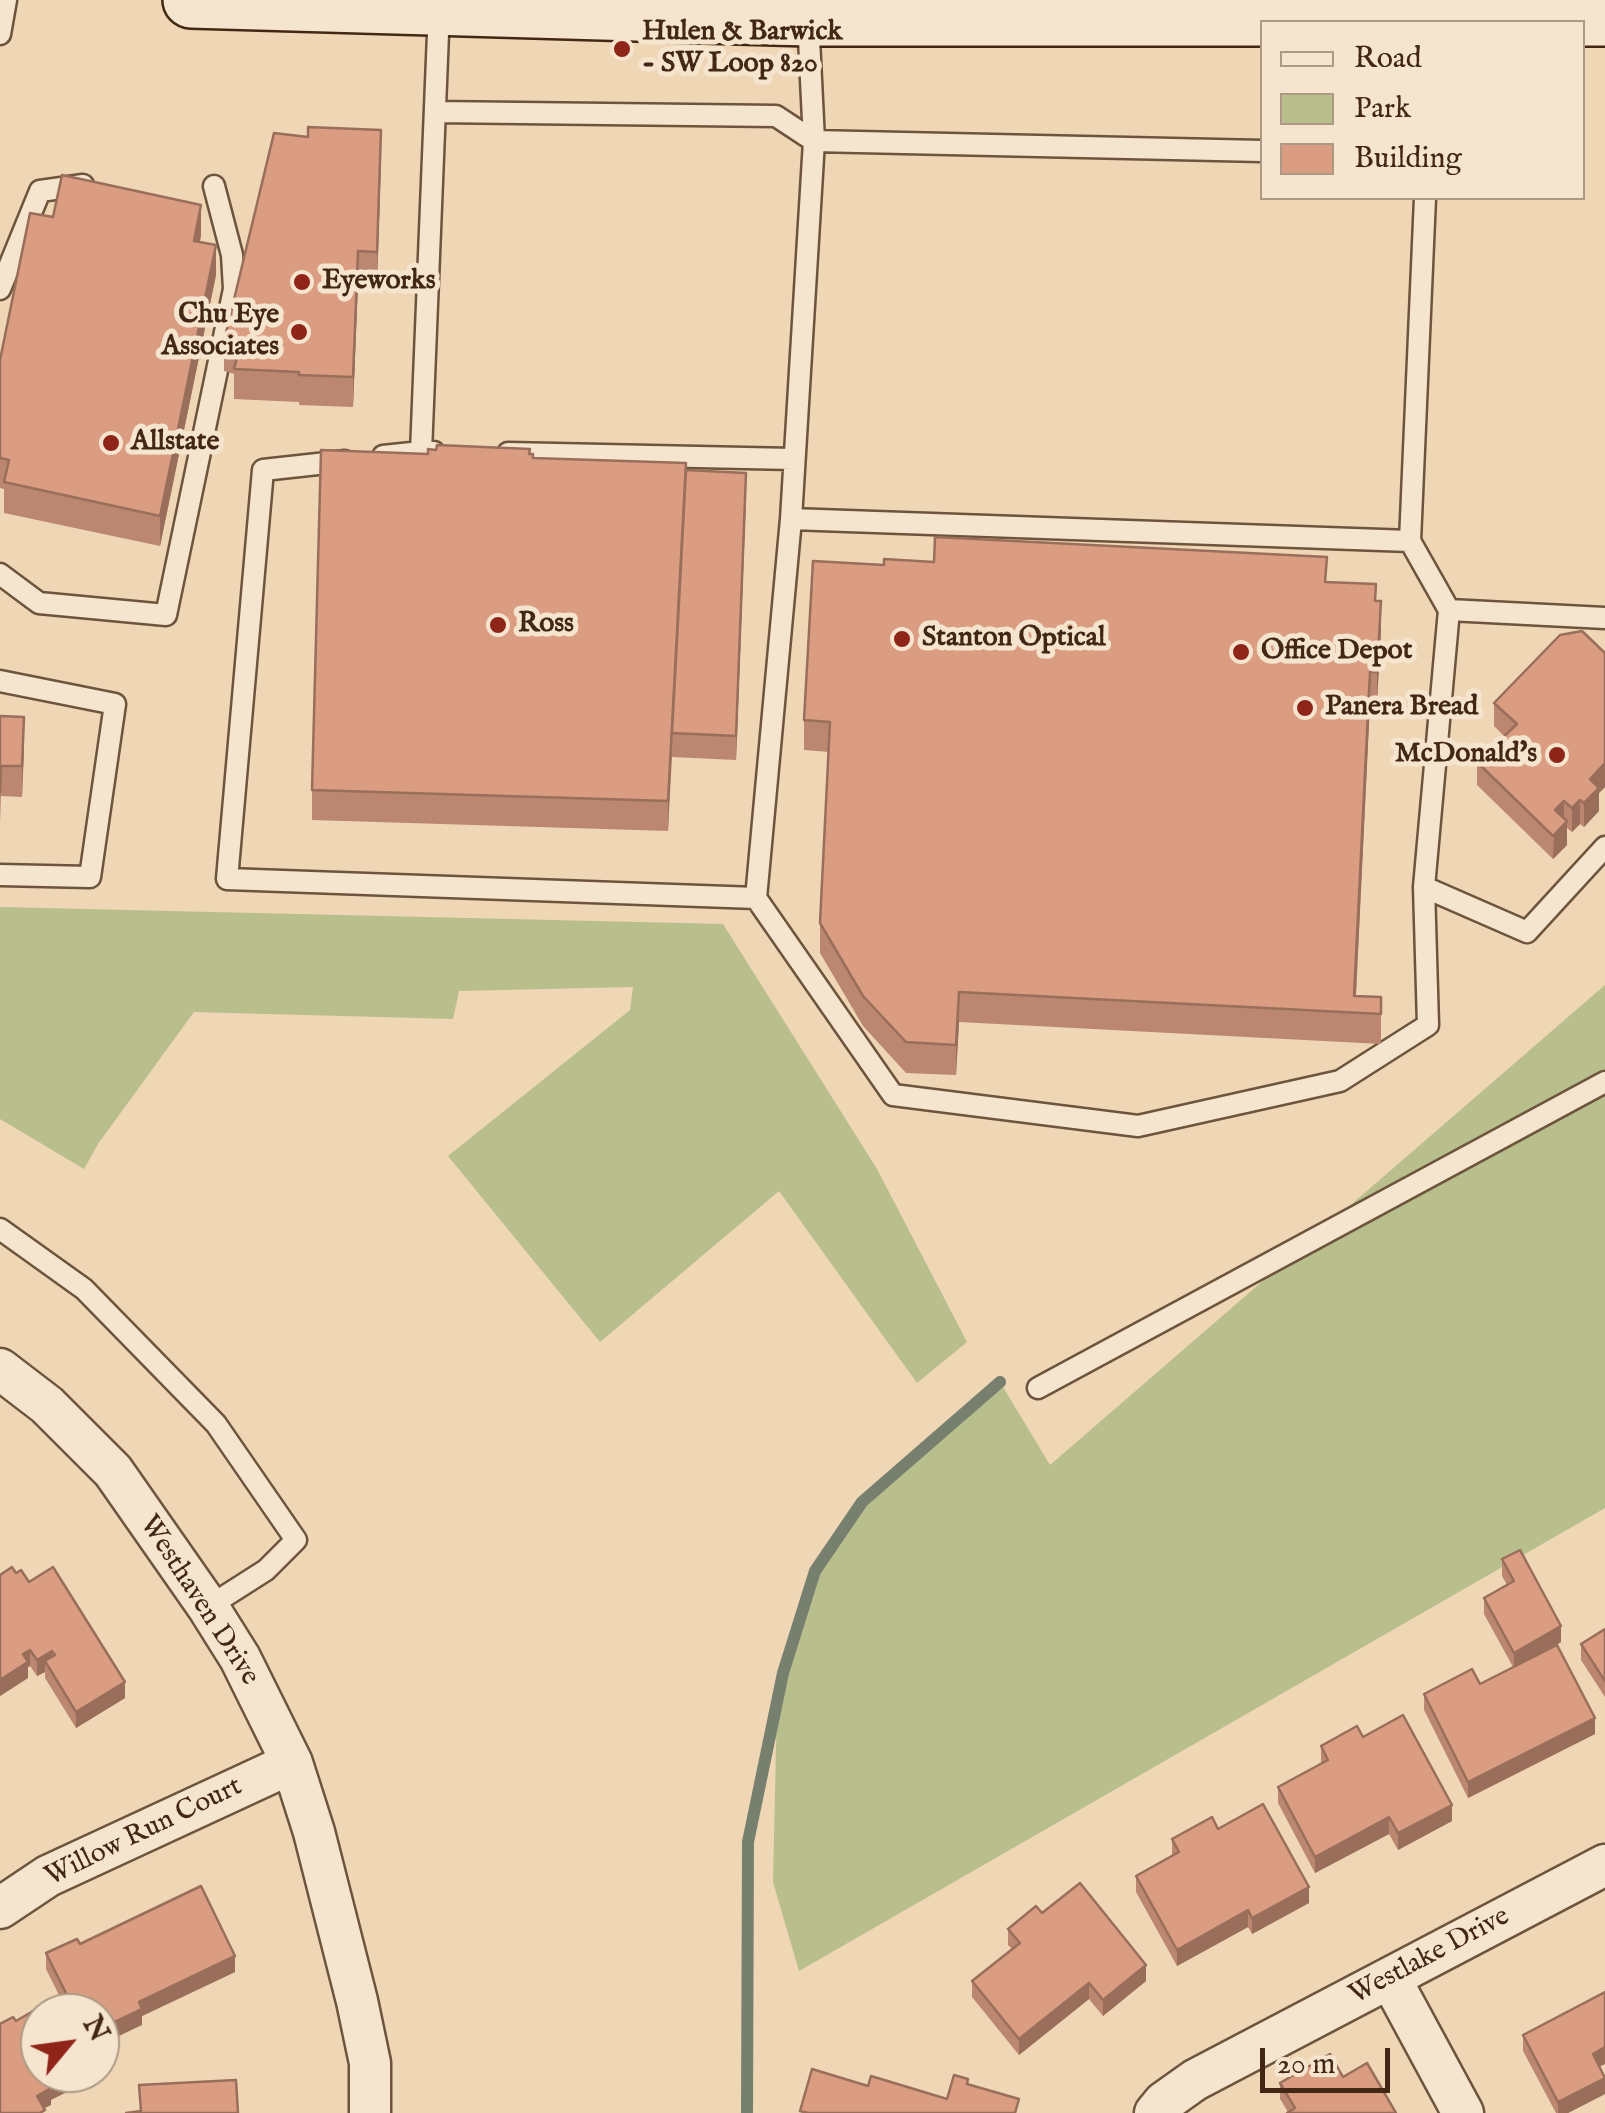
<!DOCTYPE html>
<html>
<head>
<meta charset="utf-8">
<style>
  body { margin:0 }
  #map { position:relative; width:1605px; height:2113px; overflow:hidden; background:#efd6b4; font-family:"IM FELL English",serif }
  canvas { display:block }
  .legend { position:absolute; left:1260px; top:20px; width:325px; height:180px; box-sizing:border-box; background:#f5e4ce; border:2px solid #ad9984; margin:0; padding:12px 18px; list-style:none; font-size:30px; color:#422814 }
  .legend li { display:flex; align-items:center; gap:20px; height:50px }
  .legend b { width:50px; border:2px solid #ad9984 }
  .north { position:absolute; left:20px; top:1993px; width:100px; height:100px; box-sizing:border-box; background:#f5e4ce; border:2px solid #ad9984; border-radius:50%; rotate:61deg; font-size:28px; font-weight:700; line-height:40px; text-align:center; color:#422814 }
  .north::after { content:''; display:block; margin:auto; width:35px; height:45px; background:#8f2418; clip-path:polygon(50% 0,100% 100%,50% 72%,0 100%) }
  .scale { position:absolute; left:1260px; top:2048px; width:130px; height:45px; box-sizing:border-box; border:5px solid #422814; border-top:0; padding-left:12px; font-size:30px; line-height:35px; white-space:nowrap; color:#422814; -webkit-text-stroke:8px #f5e4ce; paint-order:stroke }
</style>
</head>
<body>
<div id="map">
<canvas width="1605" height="2113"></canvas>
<ul class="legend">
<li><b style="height:12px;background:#f5e4ce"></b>Road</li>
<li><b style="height:28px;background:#b9be8d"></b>Park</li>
<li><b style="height:28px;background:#da9d82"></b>Building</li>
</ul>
<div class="north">N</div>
<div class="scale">20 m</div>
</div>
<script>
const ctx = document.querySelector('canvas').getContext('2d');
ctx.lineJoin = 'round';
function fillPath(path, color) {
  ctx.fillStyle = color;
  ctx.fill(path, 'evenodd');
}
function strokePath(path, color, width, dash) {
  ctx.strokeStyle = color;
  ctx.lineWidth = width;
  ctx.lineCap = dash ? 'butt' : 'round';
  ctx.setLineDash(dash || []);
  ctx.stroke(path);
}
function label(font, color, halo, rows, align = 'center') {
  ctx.font = font + ' "IM FELL English",serif';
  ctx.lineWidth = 10;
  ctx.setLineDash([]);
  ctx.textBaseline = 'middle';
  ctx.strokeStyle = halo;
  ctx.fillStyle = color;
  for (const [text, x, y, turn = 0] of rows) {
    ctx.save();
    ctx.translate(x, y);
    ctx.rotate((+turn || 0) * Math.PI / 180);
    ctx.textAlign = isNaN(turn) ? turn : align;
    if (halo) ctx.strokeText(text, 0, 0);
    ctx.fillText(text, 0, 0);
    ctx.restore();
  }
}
fillPath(new Path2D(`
  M0 907 723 924 877 1169 967 1342 917 1383 779 1191 600 1342 448 1156 630 1010 633 987 459 991 453 1019 194 1012 98 1144 84 1169 0 1119Z
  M1605 985V1508L799 1971 773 1882 777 1702 812 1583 862 1502 1000 1382 1050 1465Z`), '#b9be8d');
strokePath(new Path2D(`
  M747 2113 748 1842 783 1673 815 1571 862 1502 1000 1382`), '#777f6f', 12);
const lane = new Path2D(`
  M808 18 814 141
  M0 34 6 0
  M435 112 776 116 814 141
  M1262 151 814 141 791 519 1410 541 1425 198
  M0 289 40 191 83 185
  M434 452H421L439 9
  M508 453 793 459
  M383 456 421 452
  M345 461 263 470 227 879 756 898 791 519
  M1410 541 1449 610 1424 887 1527 932 1605 847
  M0 574 39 603 166 615 234 289 232 255 214 186
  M1449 610 1605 618
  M0 681 115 704 90 877 0 875
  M756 898 893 1095 1138 1126 1340 1081 1428 1025 1424 887
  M0 1229 84 1289 216 1424 296 1540 266 1570 208 1607
  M1038 1388 1605 1082`);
const street = new Path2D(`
  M0 1369 47 1405 113 1471 208 1607 240 1658 292 1763 314 1832 357 2001 370 2063V2113
  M0 1908 48 1876 292 1763
  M1390 1978 1463 2113
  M1155 2113 1164 2102 1195 2080 1605 1865`);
const secondary = new Path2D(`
  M191 0 808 18H1605`);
strokePath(lane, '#6d543c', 25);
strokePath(street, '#6d543c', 45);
strokePath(secondary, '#422814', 60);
strokePath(lane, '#f5e4ce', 20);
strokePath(street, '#f5e4ce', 40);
strokePath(secondary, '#f5e4ce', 55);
fillPath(new Path2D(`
  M381 160 377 282H358L353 407 299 405V402L234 399V374L224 371V341Z
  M53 217 201 235 200 242 216 275 160 546 4 513V489L0 488V360Z
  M428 454H530L533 458 686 470 746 496 736 760 672 757 668 831 312 820V790Z
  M884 565 1327 582 1376 601 1381 631 1377 702H1370L1356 996 1381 997V1044L959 1022 956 1075 906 1073 863 1026 820 953V923L829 752 804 750V720Z
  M1605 653V787L1599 793V811L1584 827 1580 824 1572 832 1567 828V845L1553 859 1477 785V762L1504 736 1494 726V703Z
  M0 716 24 747 22 797 1 796 0 823Z
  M1502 1559 1561 1642 1557 1645 1595 1734 1468 1798 1424 1710V1694L1480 1684 1513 1667 1484 1614V1598L1507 1585 1502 1576Z
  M0 1575 29 1582 125 1698 76 1728 45 1678V1672L37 1676 30 1666 28 1667V1678L0 1696Z
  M1605 1629V1697L1581 1660V1644Z
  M1363 1737 1452 1821 1398 1850 1389 1834 1315 1873 1278 1803V1787L1321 1763V1746Z
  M1218 1829 1309 1903 1252 1934 1248 1927 1177 1966 1136 1892V1876L1172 1855V1839Z
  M1042 1913 1146 1981 1103 2016 1089 1999 1019 2055 972 1997V1981L1012 1949 1008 1945V1929Z
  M80 1944 235 1972 142 2016V2025L100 2013H68L46 1969V1953Z
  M1605 1992V2064L1599 2066 1605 2077V2094L1568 2113H1556L1523 2051V2035Z
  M1343 2077 1288 2112 1280 2099V2083Z`), '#bb8770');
fillPath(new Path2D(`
  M381 130V160L377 282V252Z
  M201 205V235L194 271V241Z
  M216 245V275L160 546V516Z
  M358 251V282L353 407V377Z
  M686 463 672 733 668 831V801Z
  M746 473V496L736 760V736Z
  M1381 601V631L1377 702V672Z
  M1370 672V702L1355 1012 1354 996Z
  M24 717V747L22 797V766Z
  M1605 763V787L1599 793V811L1584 827V803L1590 779Z
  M1580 800V824L1572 832V808Z
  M1564 801V824L1567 821V845L1553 859 1555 810Z
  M959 992V1022L956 1075V1045Z
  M1561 1626V1642L1514 1669V1653Z
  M30 1650V1666L28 1667V1678L0 1696V1680L23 1654Z
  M52 1651V1667L45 1661V1672L37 1676V1660Z
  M125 1682V1698L76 1728V1712Z
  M1595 1718V1734L1468 1798V1782Z
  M1452 1805V1821L1398 1850V1833Z
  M1389 1817V1834L1315 1873V1857Z
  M1309 1887V1903L1252 1934V1918Z
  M1248 1910V1927L1177 1966V1950Z
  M235 1956V1972L142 2016V2025L100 2045V2029L139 2002Z
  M1146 1965V1981L1103 2016V2000Z
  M1089 1983V1999L1019 2055V2039Z
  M1605 2047V2064L1593 2070V2054Z
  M73 2073H75V2088L51 2100V2105L37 2112V2096L50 2085Z
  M1605 2078V2094L1568 2113H1558V2102Z`), '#996e5b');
const building = new Path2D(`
  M308 127 381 130 377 252 358 251 353 377 299 375V372L234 369 240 346 224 341 274 133 308 137Z
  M62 175 201 205 194 241 216 245 160 516 4 482 9 460 0 458V360L30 213 53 217Z
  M437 445 530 449 529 454H533V458L686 463 668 801 312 790 321 450 428 454V449L436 450Z
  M686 470 746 473 736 736 672 733Z
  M935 537 1327 557 1325 582 1376 584 1375 601H1381L1377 672H1370L1354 996 1381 997V1014L959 992 956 1045 906 1042 863 996 820 923 830 722 804 720 813 561 884 565V559L934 562Z
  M1582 631 1605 653V763L1590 779 1599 788 1584 803 1580 800 1572 808 1564 801 1555 810 1567 821 1553 836 1477 762 1517 724 1494 703 1560 635Z
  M0 716 24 717 22 766H1L0 793Z
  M1520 1550 1561 1626 1514 1653 1484 1598 1514 1581 1502 1559Z
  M12 1567 16 1573 21 1570 29 1582 53 1567 125 1682 76 1712 45 1661 55 1655 52 1651 37 1660 30 1650 23 1654 28 1662 0 1680V1575Z
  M1605 1629V1681L1581 1644Z
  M1557 1645 1595 1718 1468 1782 1424 1694 1472 1669 1480 1684Z
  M1403 1715 1452 1805 1398 1833 1389 1817 1315 1857 1278 1787 1328 1760 1321 1746 1357 1726 1363 1737Z
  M1263 1804 1309 1887 1252 1918 1248 1910 1177 1950 1136 1876 1179 1852 1172 1839 1212 1817 1218 1829Z
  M1080 1883 1146 1965 1103 2000 1089 1983 1019 2039 972 1981 1020 1943 1008 1929 1036 1906 1042 1913Z
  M201 1886 235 1956 139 2002 142 2009 100 2029V2013H76L46 1953 77 1939 80 1944Z
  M1605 1992V2047L1593 2054 1605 2078 1558 2102 1523 2035Z
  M40 2007 43 2013H40V2073H73L50 2085 51 2088 37 2096 45 2110 40 2113H0V2024L13 2017 16 2021Z
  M1330 2054 1343 2077 1367 2063 1396 2113H1287L1295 2108 1280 2083Z
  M812 2069 868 2086 871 2076 947 2099 954 2075 968 2079 967 2084 1019 2099 1015 2113H808L800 2111Z
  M236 2080 238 2113H126L141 2111 139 2085Z`);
fillPath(building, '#da9d82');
strokePath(building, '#996e5b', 2.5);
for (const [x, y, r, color] of [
  [622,49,10,"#8f2418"],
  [302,282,10,"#8f2418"],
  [299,332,10,"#8f2418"],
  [111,443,10,"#8f2418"],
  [498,625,10,"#8f2418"],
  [902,639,10,"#8f2418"],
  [1241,652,10,"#8f2418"],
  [1305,708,10,"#8f2418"],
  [1557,755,10,"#8f2418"]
]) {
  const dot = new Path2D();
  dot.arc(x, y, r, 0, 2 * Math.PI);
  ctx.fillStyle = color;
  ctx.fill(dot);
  strokePath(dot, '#f5e4ce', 4);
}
label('bold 28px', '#422814', '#f5e4ce', [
  ["Hulen & Barwick",642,33],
  ["- SW Loop 820",642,65],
  ["Eyeworks",322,282],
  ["Chu Eye",279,316,"right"],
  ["Associates",279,348,"right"],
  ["Allstate",131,443],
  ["Ross",518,625],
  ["Stanton Optical",922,639],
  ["Office Depot",1261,652],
  ["Panera Bread",1325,708],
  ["McDonald's",1537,755,"right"]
], 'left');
label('28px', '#422814', '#f5e4ce', [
  ["Westhaven Drive",198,1601,57],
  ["Willow Run Court",144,1833,-26],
  ["Westlake Drive",1430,1957,-28]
]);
</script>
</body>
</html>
